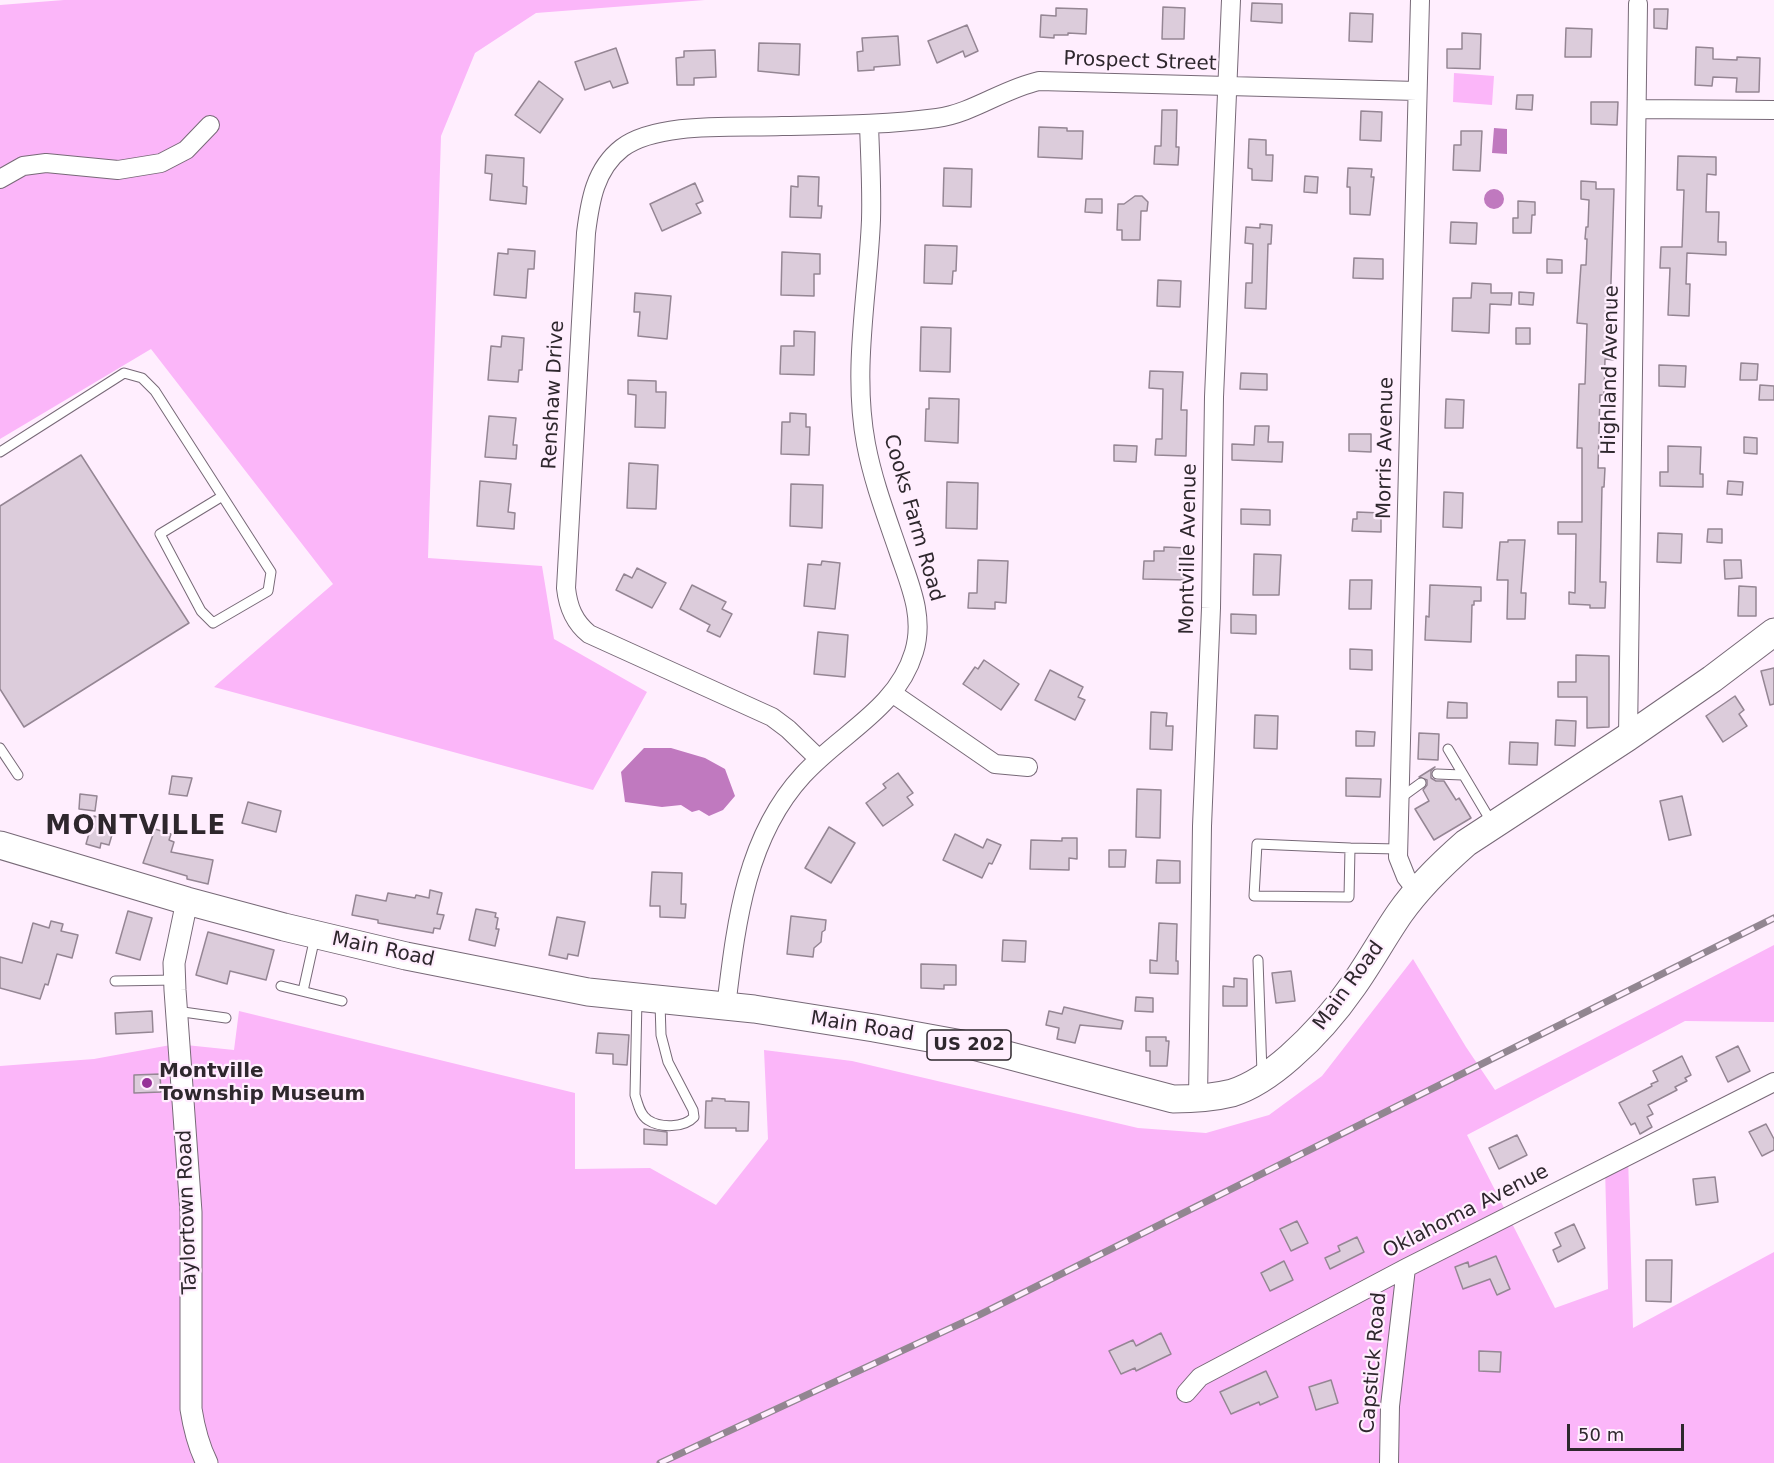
<!DOCTYPE html>
<html>
<head>
<meta charset="utf-8">
<style>
  body { margin:0 }
  #map { position:relative; width:1774px; height:1463px; overflow:hidden; background:#ffeefe; font-family:"DejaVu Sans",sans-serif }
  canvas { display:block }
  .scale { position:absolute; left:1567px; top:1424px; width:117px; height:27px; box-sizing:border-box; border:3px solid #2e272d; border-top:0; padding-left:8px; font-size:18px; line-height:21px; white-space:nowrap; color:#2e272d; -webkit-text-stroke:4px #ffeefe; paint-order:stroke }
</style>
</head>
<body>
<div id="map">
<canvas width="1774" height="1463"></canvas>
<div class="scale">50 m</div>
</div>
<script>
const ctx = document.querySelector('canvas').getContext('2d');
ctx.lineJoin = 'round';
function fillPath(path, color) {
  ctx.fillStyle = color;
  ctx.fill(path, 'evenodd');
}
function strokePath(path, color, width, dash) {
  ctx.strokeStyle = color;
  ctx.lineWidth = width;
  ctx.lineCap = dash ? 'butt' : 'round';
  ctx.setLineDash(dash || []);
  ctx.stroke(path);
}
function label(font, color, halo, rows, align = 'center') {
  ctx.font = font + ' "DejaVu Sans",sans-serif';
  ctx.lineWidth = 4.5;
  ctx.setLineDash([]);
  ctx.textBaseline = 'middle';
  ctx.strokeStyle = halo;
  ctx.fillStyle = color;
  for (const [text, x, y, turn = 0] of rows) {
    ctx.save();
    ctx.translate(x, y);
    ctx.rotate((+turn || 0) * Math.PI / 180);
    ctx.textAlign = isNaN(turn) ? turn : align;
    if (halo) ctx.strokeText(text, 0, 0);
    ctx.fillText(text, 0, 0);
    ctx.restore();
  }
}
fillPath(new Path2D(`
  M64 0H705L536 13 475 53 441 136 428 558 542 566 554 639 647 692 593 790 214 687 333 584 151 349 0 439V5Z
  M1454 73 1494 76 1492 105 1453 102Z
  M1774 945V1022L1685 1021 1467 1135 1555 1308 1608 1289 1605 1166 1628 1155 1633 1328 1774 1252V1463H0V1066L94 1059 176 1044 234 1050 239 1011 575 1093V1169L650 1168 716 1205 768 1139 764 1050 852 1061 1138 1128 1206 1133 1269 1115 1322 1076 1413 959 1466 1047 1495 1090Z`), '#fbb6f9');
fillPath(new Path2D(`
  M1494 128 1507 129V154L1492 153Z
  M1484 199a10 10 0 1 1 20 0a10 10 0 1 1-20 0Z
  M644 748H671L705 758 725 769 735 796 723 810 709 816 699 810 692 812 681 805 662 807 625 802 621 772Z`), '#c079bf');
const building = new Path2D(`
  M1252 3 1282 4V23L1251 21Z
  M1163 7 1185 8 1184 39H1162Z
  M1056 8 1087 9 1086 34 1068 33V35H1054V38L1040 37 1041 15 1056 16Z
  M1654 9H1668L1667 29 1654 28Z
  M1350 13 1373 14 1372 42 1349 41Z
  M967 25 978 51 965 57 963 51 937 63 928 41Z
  M1566 28 1592 29 1591 57H1565Z
  M1462 33 1481 34 1480 69 1447 68V49H1462Z
  M898 36 900 65 874 67V70L858 71 857 52 863 51 862 38Z
  M759 43 800 44 799 75 758 71Z
  M1696 47 1713 48V59L1737 60V57L1760 58 1759 92H1736L1737 78 1713 77 1712 86 1695 85Z
  M616 48 628 83 613 88 610 81 585 90 575 62Z
  M715 50 716 77 694 78V85H677L676 58 684 57V51Z
  M539 81 563 99 540 133 515 115Z
  M1517 95H1533L1532 110 1516 109Z
  M1591 102H1618L1617 125 1591 124Z
  M1162 110H1177L1176 147H1179L1178 165 1154 164 1155 146H1161Z
  M1361 111 1382 112 1381 141 1360 140Z
  M1039 127 1067 128V131H1083L1082 159 1038 157Z
  M1461 131H1482L1480 171 1453 170 1454 145H1461Z
  M1249 139 1266 140V155H1273L1272 181 1252 180V169L1248 168Z
  M486 155 524 158 523 186 527 187 526 204 490 200 492 174 485 173Z
  M1678 156 1716 157V175L1707 174 1706 212H1719L1718 242H1726V255L1687 253 1686 284H1690L1689 316 1668 315 1670 268H1660L1661 247H1682L1684 190H1677Z
  M944 168 972 169 971 207 943 206Z
  M1348 168 1372 169 1371 177H1374L1370 215 1350 214V187H1347Z
  M798 176 819 177 818 206H822L821 218 790 217 791 186 798 187Z
  M1305 176 1318 177 1317 193 1304 192Z
  M1581 181 1596 182V189H1614L1609 343H1614V360L1605 359 1604 395H1600L1598 468H1605L1604 487H1602L1600 582H1606L1605 608H1590V605L1569 604V592L1575 593 1576 534H1558V522H1582V448H1577L1579 384H1585L1587 324 1577 323 1581 265H1586L1587 239H1585L1586 227H1588L1589 200 1581 199Z
  M695 183 703 201 696 204 701 213 662 231 650 204Z
  M1135 196H1142L1148 202 1147 211H1141L1140 240H1122V230H1117L1118 204H1124Z
  M1086 199H1102V213L1085 212Z
  M1518 201 1535 202V215H1532L1531 233H1513V218H1518Z
  M1451 222 1477 223 1476 244 1450 243Z
  M1260 224 1272 225 1271 244H1268L1266 309 1245 308 1246 283H1252L1253 244 1245 243 1246 227 1260 228Z
  M925 245 957 246 956 271H953L952 284 924 283Z
  M508 249 535 251 534 269H528L526 298 494 295 498 253 508 254Z
  M782 252 820 254V274H814V296L781 295Z
  M1354 258 1383 259V279L1353 278Z
  M1547 259 1562 260V273H1547Z
  M1158 280 1181 281 1180 307 1157 306Z
  M1472 283 1491 284V293H1512L1511 305 1490 304 1489 333 1452 331 1453 298H1471Z
  M1519 292 1534 293 1533 305 1519 304Z
  M635 293 671 296 667 339 638 336 640 312H634Z
  M921 327 951 328 950 372 920 371Z
  M1516 328H1530V344H1516Z
  M794 331 815 332 814 375 780 374 781 346H794Z
  M502 336 524 338 522 370H519L518 382 488 380 491 346 501 347Z
  M1741 363 1758 364 1757 380H1740Z
  M1659 365 1686 366 1685 387 1659 386Z
  M1150 371 1183 372 1181 410H1187L1186 456 1155 455 1156 439H1162L1163 389 1149 388Z
  M1241 373 1267 374V390L1240 389Z
  M628 380 656 381V392H666L665 428 635 427 636 395 628 394Z
  M1760 385 1774 386V400H1759Z
  M929 398 959 399 958 443 925 441 926 409H929Z
  M1446 399 1464 400 1463 428H1445Z
  M790 413 806 414V427H810L809 455 781 454 782 422H790Z
  M489 416 516 418 513 445H517L516 459 485 457Z
  M1255 426H1269L1268 442H1283L1282 462 1232 460V444L1254 445Z
  M1349 434H1371V452L1349 451Z
  M1744 437 1757 438V454L1744 453Z
  M1114 445 1137 446 1136 462 1114 461Z
  M1668 446 1701 447 1700 474H1703V487L1660 486V472H1668Z
  M81 455 189 623 24 727 0 689V506Z
  M629 463 658 465 656 509 627 508Z
  M480 481 511 484 508 512 515 513 514 529 477 526Z
  M1728 481 1743 482 1742 495 1727 494Z
  M947 482 978 483 977 529 946 528Z
  M791 484 823 485 822 528 790 526Z
  M1444 492 1463 493 1462 528 1443 527Z
  M1241 509 1270 510V525L1241 524Z
  M1357 512 1381 513V532L1352 531 1353 519H1357Z
  M1708 529H1722V543L1707 542Z
  M1658 533 1682 534 1681 563 1657 562Z
  M1508 540H1525L1521 593H1526L1525 619H1507L1508 580H1497L1500 542H1508Z
  M1164 547 1188 548 1187 580 1143 579 1144 561H1154V551H1164Z
  M1254 554 1281 555 1279 595H1253Z
  M978 560 1008 561 1006 603 995 602V609L968 608 969 593H977Z
  M1724 560H1741L1742 578 1725 579Z
  M822 561 840 563 835 609 804 606 808 564 821 565Z
  M637 568 666 583 652 608 616 590 624 574 632 578Z
  M1350 580H1372L1371 609H1349Z
  M692 585 726 602 722 609 732 614 720 637 707 631 710 625 680 609Z
  M1430 585 1481 587V601H1474V605H1472L1471 642 1425 640 1426 616 1429 617Z
  M1739 586 1756 587V616H1738Z
  M1231 614 1256 615V634L1231 633Z
  M818 632 848 635 845 677 814 674Z
  M1350 649 1372 650V670L1350 669Z
  M1576 655 1609 656V727L1587 728V697H1558V682H1576Z
  M984 660 1019 684 1001 710 963 684 975 667 978 669Z
  M1774 668V704L1770 705 1761 671Z
  M1050 670 1083 687 1078 697 1085 700 1075 720 1035 700Z
  M1735 696 1744 710 1739 714 1747 726 1723 742 1706 716Z
  M1448 702 1467 703V718H1447Z
  M1151 712 1167 713 1166 726H1173L1172 750 1150 749Z
  M1255 715 1278 716 1277 749 1254 748Z
  M1556 720 1576 721 1575 746 1555 745Z
  M1356 731 1375 732 1374 746H1356Z
  M1419 733 1439 734 1438 760 1418 759Z
  M1510 742 1538 743 1537 765 1509 764Z
  M1435 767 1431 771V778L1436 781H1444L1456 800 1459 798 1471 818 1434 840 1415 809 1429 801 1423 790 1427 785V780L1419 777Z
  M898 773 913 793 907 797 913 805 883 826 866 803 886 788 883 784Z
  M172 776 192 778 187 796 169 794Z
  M1346 778 1381 779 1380 797 1346 796Z
  M1137 789 1161 790 1160 838 1136 837Z
  M80 794 97 796 95 811 79 809Z
  M1682 796 1691 835 1669 840 1660 801Z
  M248 802 281 811 276 832 242 823Z
  M94 816 110 821 108 826 114 828 109 845 101 843 100 848 86 844Z
  M829 827 855 843 831 883 805 868Z
  M155 829 171 834 169 840 174 842 171 852 213 860 208 884 187 879V876L143 863Z
  M955 834 983 848 987 839 1001 845 992 864 989 863 982 878 943 860Z
  M1062 838H1077V859L1069 858V870L1030 869 1031 840 1062 841Z
  M1109 850H1126L1125 867H1109Z
  M1157 860 1180 861V883H1156Z
  M652 872 682 873 681 904H686L685 918 660 917V906H650Z
  M430 890 442 893 437 914 444 915 440 929 434 928 433 933 378 923V920L352 915 356 895 386 901 388 893 415 898 416 895 429 898Z
  M476 909 496 913 495 917 498 918 496 929H499L495 946 469 940Z
  M128 911 152 918 140 960 116 953Z
  M791 916 826 920 825 930 822 932 821 942 814 948 813 957 787 954Z
  M557 917 585 922 578 956 568 954 567 959 549 955Z
  M51 921 63 924 61 931 78 935 72 958 57 954 48 985 45 984 40 999 0 988V957L22 963 33 923 49 928Z
  M1159 923 1177 924 1176 961H1178V974L1150 973V960L1157 961Z
  M208 932 274 950 266 980 230 971 227 984 196 975Z
  M1003 940 1026 941 1025 962 1002 961Z
  M921 964 956 965V985H944V989L921 988Z
  M1291 971 1295 1001 1276 1003 1272 973Z
  M1234 978 1247 979V1006H1223V986L1234 987Z
  M1136 997 1153 998V1012L1135 1011Z
  M1064 1007 1123 1021 1121 1029 1080 1025 1075 1043 1057 1039 1059 1028 1046 1025 1049 1011 1062 1014Z
  M152 1011 153 1032 116 1034 115 1013Z
  M598 1033 629 1035 627 1065 613 1064V1054L596 1053Z
  M1146 1037H1166V1041H1169L1167 1066H1150V1051H1146Z
  M1738 1046 1750 1071 1728 1082 1716 1057Z
  M1682 1056 1691 1075 1685 1078 1687 1081 1675 1087 1677 1090 1648 1105 1653 1114 1647 1117 1652 1127 1640 1134 1635 1123 1631 1125 1619 1103 1652 1086 1651 1084 1658 1081 1653 1071Z
  M160 1074 161 1092 134 1093V1075Z
  M712 1098 725 1099V1101L749 1102 748 1131H736V1128H705L706 1101H712Z
  M1766 1124 1774 1139V1150L1762 1156 1749 1132Z
  M644 1129 667 1132V1145L644 1144Z
  M1517 1135 1527 1155 1499 1169 1489 1148Z
  M1715 1177 1718 1202 1696 1205 1693 1179Z
  M1297 1221 1308 1243 1291 1251 1280 1229Z
  M1574 1224 1585 1248 1558 1262 1553 1250 1561 1246 1555 1233Z
  M1357 1237 1364 1252 1330 1269 1325 1258 1340 1251 1338 1246Z
  M1496 1256 1510 1289 1497 1295 1490 1279 1463 1289 1455 1267 1468 1262 1469 1267Z
  M1646 1260H1672L1671 1302 1646 1301Z
  M1284 1261 1293 1280 1270 1291 1261 1273Z
  M1161 1333 1171 1354 1136 1371 1135 1368 1121 1374 1109 1351 1133 1340 1136 1346Z
  M1479 1351 1501 1352 1500 1372 1479 1371Z
  M1266 1371 1278 1397 1260 1405 1259 1402 1231 1414 1220 1392Z
  M1331 1380 1338 1403 1316 1410 1309 1387Z`);
fillPath(building, '#dcccdb');
strokePath(building, '#958694', 1.5);
const service = new Path2D(`
  M0 452 124 373 142 378 155 391 271 572 268 591 213 623 201 611 160 534 221 497
  M0 748 18 775
  M1448 749 1492 823
  M1437 774 1462 775
  M1399 799 1421 783
  M1350 848 1257 844 1254 896 1349 897 1350 848 1398 849
  M1258 960 1262 1073
  M115 981 175 980
  M281 986 342 1001
  M303 991 315 937
  M637 999 635 1095C638 1104 640 1115 648 1120 660 1128 684 1128 694 1117L693 1110 668 1062 661 1035 660 1003
  M176 1011 226 1018`);
const minor = new Path2D(`
  M1637 109 1774 110
  M0 179 23 166 46 163 118 170 161 163 186 150 210 125
  M892 693 995 764 1028 767
  M1628 737 1638 4
  M819 759 788 729 772 717 589 634C574 622 568 607 566 588L586 233C590 201 595 169 622 148 658 121 738 128 782 126 834 125 886 125 937 118 973 113 1003 89 1039 81L1417 91
  M1417 891 1406 877 1398 857 1420 0
  M726 1007C736 925 745 838 803 775 841 733 897 709 914 652 925 616 909 583 898 550 886 515 873 481 866 444 852 370 868 294 871 220 872 188 870 156 869 124
  M1198 1099 1202 826 1211 608 1214 397 1231 0
  M1186 1393 1200 1377 1406 1268 1774 1082
  M1389 1463 1390 1406 1406 1268`);
const tertiary = new Path2D(`
  M187 901 174 963 175 990 191 1212V1409C194 1428 198 1445 207 1463`);
const primary = new Path2D(`
  M0 845 187 901 284 927 406 956 588 992 754 1009 874 1028 973 1046 1173 1099C1193 1099 1212 1098 1232 1093 1254 1086 1273 1072 1290 1057 1314 1036 1335 1012 1353 986 1370 962 1384 936 1400 913 1419 886 1442 864 1466 843L1628 737 1712 679 1774 632`);
strokePath(service, '#776977', 11);
strokePath(minor, '#776977', 20);
strokePath(tertiary, '#776977', 23);
strokePath(primary, '#776977', 29);
strokePath(service, '#fff', 9);
strokePath(minor, '#fff', 18);
strokePath(tertiary, '#fff', 21);
strokePath(primary, '#fff', 27);
const rail = new Path2D(`
  M660 1463 979 1315 1774 918`);
strokePath(rail, '#928691', 7);
strokePath(rail, '#ffeefe', 4.5, [14]);
for (const [x, y, r, color] of [
  [147,1083,6,"#973298"]
]) {
  const dot = new Path2D();
  dot.arc(x, y, r, 0, 2 * Math.PI);
  ctx.fillStyle = color;
  ctx.fill(dot);
  strokePath(dot, '#ffeefe', 2);
}
for (const [x, y, w] of [
  [969,1045,84]
]) {
  const box = new Path2D();
  box.roundRect(x - w / 2, y - 15, w, 30, 4.5);
  ctx.fillStyle = '#ffeefe';
  ctx.fill(box);
  strokePath(box, '#2e272d', 1.5);
}
label('bold 18px', '#2e272d', null, [
  ["US 202",969,1045]
]);
label('20px', '#2e272d', '#ffeefe', [
  ["Prospect Street",1140,62,2],
  ["Highland Avenue",1611,370,-89],
  ["Renshaw Drive",554,395,-87],
  ["Morris Avenue",1386,448,-89],
  ["Cooks Farm Road",913,518,74],
  ["Montville Avenue",1189,549,-89],
  ["Main Road",383,950,12],
  ["Main Road",1349,986,-54],
  ["Main Road",862,1027,9],
  ["Taylortown Road",188,1212,-92],
  ["Oklahoma Avenue",1466,1212,-27],
  ["Capstick Road",1374,1363,-85]
]);
label('bold 20px', '#2e272d', '#ffeefe', [
  ["Montville",159,1072],
  ["Township Museum",159,1095]
], 'left');
ctx.letterSpacing = '1.5px';
label('bold 26px', '#2e272d', '#ffeefe', [
  ["MONTVILLE",136,827]
]);
ctx.letterSpacing = '0px';
</script>
</body>
</html>
